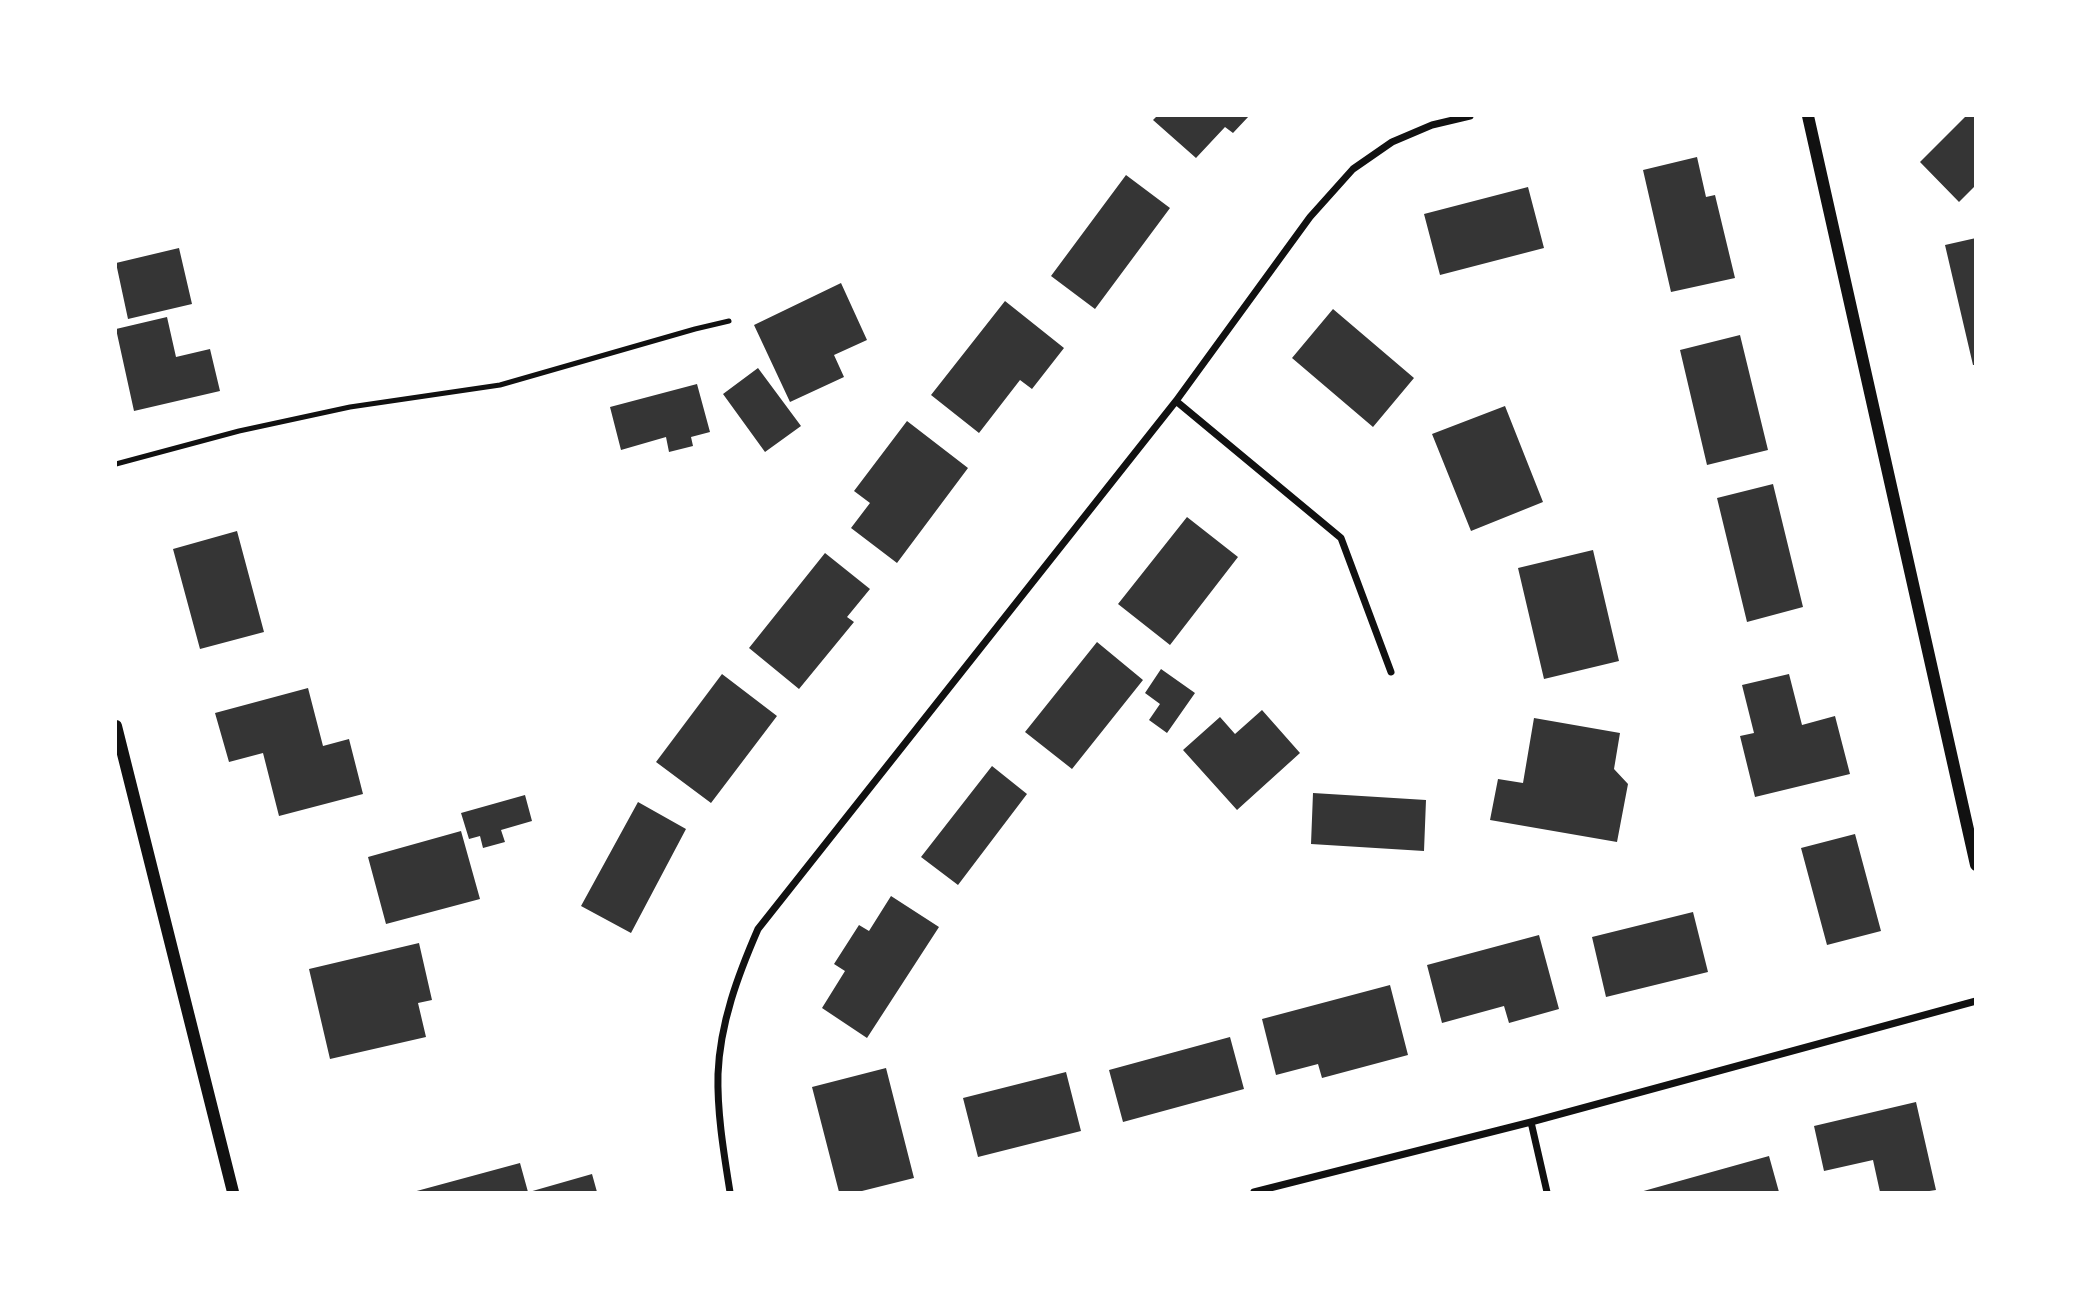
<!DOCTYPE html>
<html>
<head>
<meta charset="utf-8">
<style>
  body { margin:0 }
  #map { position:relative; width:2091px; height:1308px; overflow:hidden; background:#fff; font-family:Quicksand,sans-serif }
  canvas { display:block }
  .frame { position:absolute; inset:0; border:117px solid #fff; pointer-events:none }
</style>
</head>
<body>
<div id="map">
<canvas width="2091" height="1308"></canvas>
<div class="frame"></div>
</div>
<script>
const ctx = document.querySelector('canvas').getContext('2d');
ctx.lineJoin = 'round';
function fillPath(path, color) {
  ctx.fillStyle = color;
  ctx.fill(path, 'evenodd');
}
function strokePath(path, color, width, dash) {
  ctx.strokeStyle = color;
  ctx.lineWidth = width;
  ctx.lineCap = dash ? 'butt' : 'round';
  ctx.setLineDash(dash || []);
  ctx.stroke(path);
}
fillPath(new Path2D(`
  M1157 116H1249L1233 133 1225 127 1196 158 1153 120Z
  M1966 116H1976V185L1959 202 1920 162Z
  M1697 157 1706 197 1715 195 1735 278 1671 292 1643 170Z
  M1126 175 1170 208 1095 309 1051 276Z
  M1528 187 1544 248 1440 275 1424 214Z
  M1976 238V365H1973L1945 245Z
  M179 248 192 304 128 319 116 263Z
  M841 283 867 340 834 355 844 377 790 402 754 325Z
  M1005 301 1064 348 1032 389 1020 380 979 433 931 395Z
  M1333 309 1414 378 1373 427 1292 358Z
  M167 317 176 357 210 349 220 391 134 411 116 329Z
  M1740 335 1768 450 1707 465 1680 350Z
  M758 368 801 426 765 452 723 394Z
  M697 384 710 432 691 437 693 446 669 452 666 437 621 450 610 407Z
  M1505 406 1543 502 1471 531 1432 434Z
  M907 421 968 468 897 563 851 528 870 503 854 491Z
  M1773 484 1803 607 1747 622 1717 498Z
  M1187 517 1238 557 1170 645 1118 604Z
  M237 531 264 632 200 649 173 549Z
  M1593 550 1619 661 1544 679 1518 568Z
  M825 553 870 589 847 617 854 622 799 689 749 648Z
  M1097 642 1143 680 1072 769 1025 732Z
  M1161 669 1195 693 1167 733 1149 720 1160 704 1145 693Z
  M722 674 777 716 711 803 656 762Z
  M1789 674 1802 725 1835 716 1850 774 1755 797 1740 736 1754 733 1742 685Z
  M308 688 323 746 349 739 363 794 279 816 263 753 229 762 215 713Z
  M1262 710 1300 753 1237 810 1183 750 1220 717 1235 734Z
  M1534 718 1620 733 1614 769 1628 784 1617 842 1490 820 1498 779 1523 783Z
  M992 766 1027 794 958 885 921 857Z
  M1313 793 1426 800 1424 851 1311 844Z
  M525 795 532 821 501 830 505 842 483 848 480 836 469 839 461 813Z
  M638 802 686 829 631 933 581 906Z
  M461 831 480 899 386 924 368 857Z
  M1855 834 1881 931 1827 945 1801 848Z
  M891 896 939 927 867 1038 822 1008 845 971 834 964 859 925 869 931Z
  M1693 912 1708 972 1606 997 1592 937Z
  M1539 935 1559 1009 1509 1023 1504 1006 1442 1023 1427 965Z
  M419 943 432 1000 418 1003 426 1037 330 1059 309 969Z
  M1390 985 1408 1055 1322 1078 1318 1064 1276 1075 1262 1019Z
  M1230 1037 1244 1089 1123 1122 1109 1070Z
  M886 1068 914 1178 858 1192H839L812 1087Z
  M1066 1072 1081 1131 978 1157 963 1098Z
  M1916 1102 1936 1190 1923 1192H1880L1873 1160 1824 1171 1814 1126Z
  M1769 1156 1779 1192H1640Z
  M520 1163 528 1192H413Z
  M592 1174 597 1192H529Z`), '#353535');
strokePath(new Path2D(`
  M116 464 239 431 350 407 500 385 695 329 729 321`), '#111', 5);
strokePath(new Path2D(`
  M1176 401 1341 538 1391 672
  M1531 1122 1547 1192
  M730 1192C724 1154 717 1113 718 1074 720 1023 738 975 758 929L1176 401 1310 217 1353 169 1392 142 1432 125 1470 116
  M1254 1192 1531 1122 1976 1001`), '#111', 7);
strokePath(new Path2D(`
  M1808 116 1976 865
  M116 726 233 1192`), '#111', 12);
</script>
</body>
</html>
